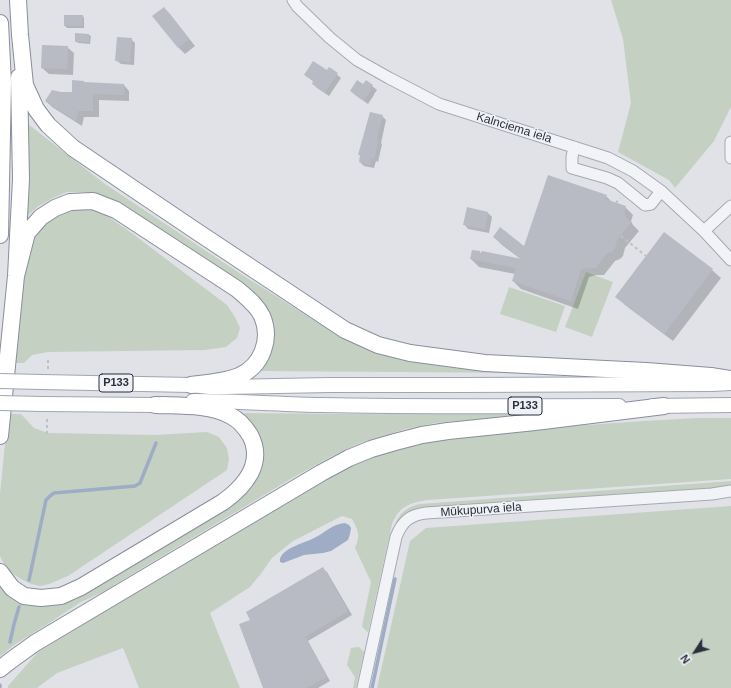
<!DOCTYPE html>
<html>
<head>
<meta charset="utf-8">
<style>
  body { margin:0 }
  #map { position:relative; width:731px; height:688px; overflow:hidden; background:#e0e2e8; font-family:Helvetica,sans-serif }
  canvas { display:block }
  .north { position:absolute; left:675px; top:632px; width:40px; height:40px; -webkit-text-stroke:3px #eff1f5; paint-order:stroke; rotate:234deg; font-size:11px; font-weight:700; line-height:16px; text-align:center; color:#2a2f3e }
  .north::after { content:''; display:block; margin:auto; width:14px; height:18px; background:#2a2f3e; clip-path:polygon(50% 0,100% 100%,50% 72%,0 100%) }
</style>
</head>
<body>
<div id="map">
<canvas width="731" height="688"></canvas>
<div class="north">N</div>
</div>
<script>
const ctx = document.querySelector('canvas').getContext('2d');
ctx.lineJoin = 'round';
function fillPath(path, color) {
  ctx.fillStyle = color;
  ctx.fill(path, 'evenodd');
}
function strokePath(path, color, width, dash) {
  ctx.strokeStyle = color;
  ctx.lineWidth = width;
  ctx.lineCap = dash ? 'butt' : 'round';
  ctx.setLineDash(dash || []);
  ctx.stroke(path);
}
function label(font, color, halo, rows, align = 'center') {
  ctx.font = font + ' Helvetica,sans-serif';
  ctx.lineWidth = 3;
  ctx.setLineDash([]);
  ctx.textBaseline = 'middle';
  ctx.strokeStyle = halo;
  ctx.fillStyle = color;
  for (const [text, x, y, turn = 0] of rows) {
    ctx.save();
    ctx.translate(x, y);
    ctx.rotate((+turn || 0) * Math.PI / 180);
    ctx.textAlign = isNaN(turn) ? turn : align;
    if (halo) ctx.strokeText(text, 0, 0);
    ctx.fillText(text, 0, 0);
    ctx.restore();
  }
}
fillPath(new Path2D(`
  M611 0H731V107L714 141 675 188 669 180 618 152 631 103 623 39Z
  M28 124 105 184 244 276 309 317 335 333 527 370 526 373 259 371 272 331 191 251 157 227 117 202 99 195 81 192H67L53 198 37 207 25 218Z
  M74 209 92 210 106 215 133 234 227 305 235 317 240 328 237 338 226 347 205 350 48 352 32 355 24 363H12L21 280 32 236 50 218Z
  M586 272 613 282 592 337 565 327Z
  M509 287 565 306 556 332 500 314Z
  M529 412 531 413V416L456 421 435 423 406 429 360 443 332 456 294 477 129 576 103 592 81 602 46 625 17 643 0 656V584L43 604 235 501 252 486 261 467 245 417 244 413 337 414Z
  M8 414H21L34 428 48 433 155 435 207 432 219 437 227 448 229 459 227 470 68 576 49 584 40 586 31 584 21 579 10 572 5 566 0 556V494Z
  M697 418H731V479L428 500C409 503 400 506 392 524L368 632 364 629 362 626 371 582 355 548C360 536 359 531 352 519L342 516 293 541 272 558 260 575 250 587 210 613 240 688H139L123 648 57 673 37 688H8V686L38 652 313 484 366 459 396 449 442 439 543 428 644 421Z
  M731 481V486L720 488 419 509C407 511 401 516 394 527 399 513 406 507 420 504Z
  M731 506V688H377L410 541 426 528Z
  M359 647 364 652 356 688H353L355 677 347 665 351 648Z`), '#c4d1c2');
fillPath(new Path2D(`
  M345 523 349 525 351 528 350 534 348 540 331 551 323 553 304 555 283 563 280 562C278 549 305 543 314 538 325 533 332 524 345 523Z`), '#9eacc5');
fillPath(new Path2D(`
  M164 8 170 14 195 46 185 54 179 48 154 16Z
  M83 16 84 18V28H67L65 26Z
  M89 35 91 36 90 44 78 43 76 41Z
  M131 39 135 43 134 65 121 64 116 60Z
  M67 47 74 53 73 75 49 74 42 68Z
  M330 69 341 78 329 96 317 88 313 84 314 82 305 74 327 72Z
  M85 83 124 85 129 91V101L99 100V117H84L82 126 52 107 46 101 73 93Z
  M363 86H372L377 90 374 94V95L368 104 355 95 351 91Z
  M382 116 386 120 381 143 382 144 378 162 376 161 374 168 364 166 360 162Z
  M606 196 613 203 625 207 633 215 631 221 633 225 639 231 625 248 623 256 620 259 615 261 604 275H596L589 277 578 309 521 289 513 281 515 274 479 267 471 259 480 252 481 254 522 260 502 245 494 237 524 247Z
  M488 213 492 217 489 233 468 229 464 224Z
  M712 270 721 278 673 341 625 305 617 296Z
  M322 568 327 572 352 615 308 641 330 681 318 688H264L251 620Z`), '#0003');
strokePath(new Path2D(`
  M29 580 46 500 50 496 54 493 135 486 140 483 156 443
  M10 642 14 624 19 607
  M0 687V685
  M372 688 395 579`), '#9eacc5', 3.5);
fillPath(new Path2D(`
  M164 7 189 39 178 48 152 16Z
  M64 15H83L82 26H64Z
  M75 33 89 34V42H75Z
  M117 37 132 38 130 62 115 61Z
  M42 45 68 46 67 69 41 68Z
  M313 61 327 70 329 67 338 73 325 92 312 84 313 81 304 75Z
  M72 80 84 81V82L124 84V95L93 94V111H78L76 121 45 101 52 90 61 92H72Z
  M357 80 363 84 366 80 373 85 370 89 371 90 364 100 350 91Z
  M370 112 383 115 377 139H379L374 159 372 158 370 165 359 162 360 155H358Z
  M548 175 607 195 605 199 626 206 624 213 626 218 631 222 617 240 615 248 612 252 607 253 596 268H588L581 269 571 301 512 281 516 268 470 259 472 250 480 251 479 255 482 251 522 259 493 237 500 227 524 246Z
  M467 207 488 212 485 229 463 225Z
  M664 232 713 269 664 334 615 297Z
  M323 567 348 611 305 637 327 677 306 688H263L239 624 250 620 246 612Z`), '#b8bbc4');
const minor = new Path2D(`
  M293 0 297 6 330 38 357 60 389 78 439 104 608 158 633 171 661 191 704 231 731 260
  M731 142V158
  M574 147 572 157V168L607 178 618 183 645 205 651 204 661 191
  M704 231 731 206
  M363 688 396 537C402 522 409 515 426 513L712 494 731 491`);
const major = new Path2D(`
  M41 382 191 385 210 387H225L330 385H461L712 384 731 383
  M193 401C236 401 278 404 321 405 420 407 519 406 619 406
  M41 404 155 405 165 404
  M653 406 731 405`);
const highway = new Path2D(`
  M18 0 20 35 25 85 36 109 48 125 73 148 193 229 345 330 378 345 410 353 485 363 646 371 711 376 731 379
  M0 23 3 83 0 235
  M16 276 27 233 41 217 55 208 70 202 93 201 116 210 237 289C246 297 257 305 262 316 272 339 262 366 239 376 224 382 207 383 191 385
  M0 436 16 276 21 179 19 77
  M0 572 12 588 24 596 41 598 61 596 81 587 223 502C245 486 265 463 250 435 245 427 239 420 231 416 210 404 178 406 155 405
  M0 669 10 661 35 643 321 473 349 458 371 449 395 442 422 435 448 431 535 422 664 406`);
strokePath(minor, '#a6a9b2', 13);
strokePath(major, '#a0a5b2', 16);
strokePath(highway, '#898e9d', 18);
strokePath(new Path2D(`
  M616 203 620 198
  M621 236 646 256
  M48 369V357
  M47 434V417`), '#bec0c6', 2, [3, 3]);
strokePath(minor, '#f2f3f6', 11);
strokePath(major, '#fff', 14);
strokePath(highway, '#fff', 16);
const majorBridge = new Path2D(`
  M0 381 41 382
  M0 403 41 404`);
strokePath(majorBridge, '#a0a5b2', 16, []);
strokePath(majorBridge, '#fff', 14);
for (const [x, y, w] of [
  [116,383,34],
  [525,406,34]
]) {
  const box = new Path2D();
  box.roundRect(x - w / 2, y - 9, w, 18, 3);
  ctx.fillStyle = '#eff1f5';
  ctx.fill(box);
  strokePath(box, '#2a2f3e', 1);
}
label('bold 11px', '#2a2f3e', null, [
  ["P133",116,383],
  ["P133",525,406]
]);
label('12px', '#2a2f3e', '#eff1f5', [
  ["Kalnciema iela",514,128,17],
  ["Mūkupurva iela",481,510,-4]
]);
</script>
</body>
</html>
